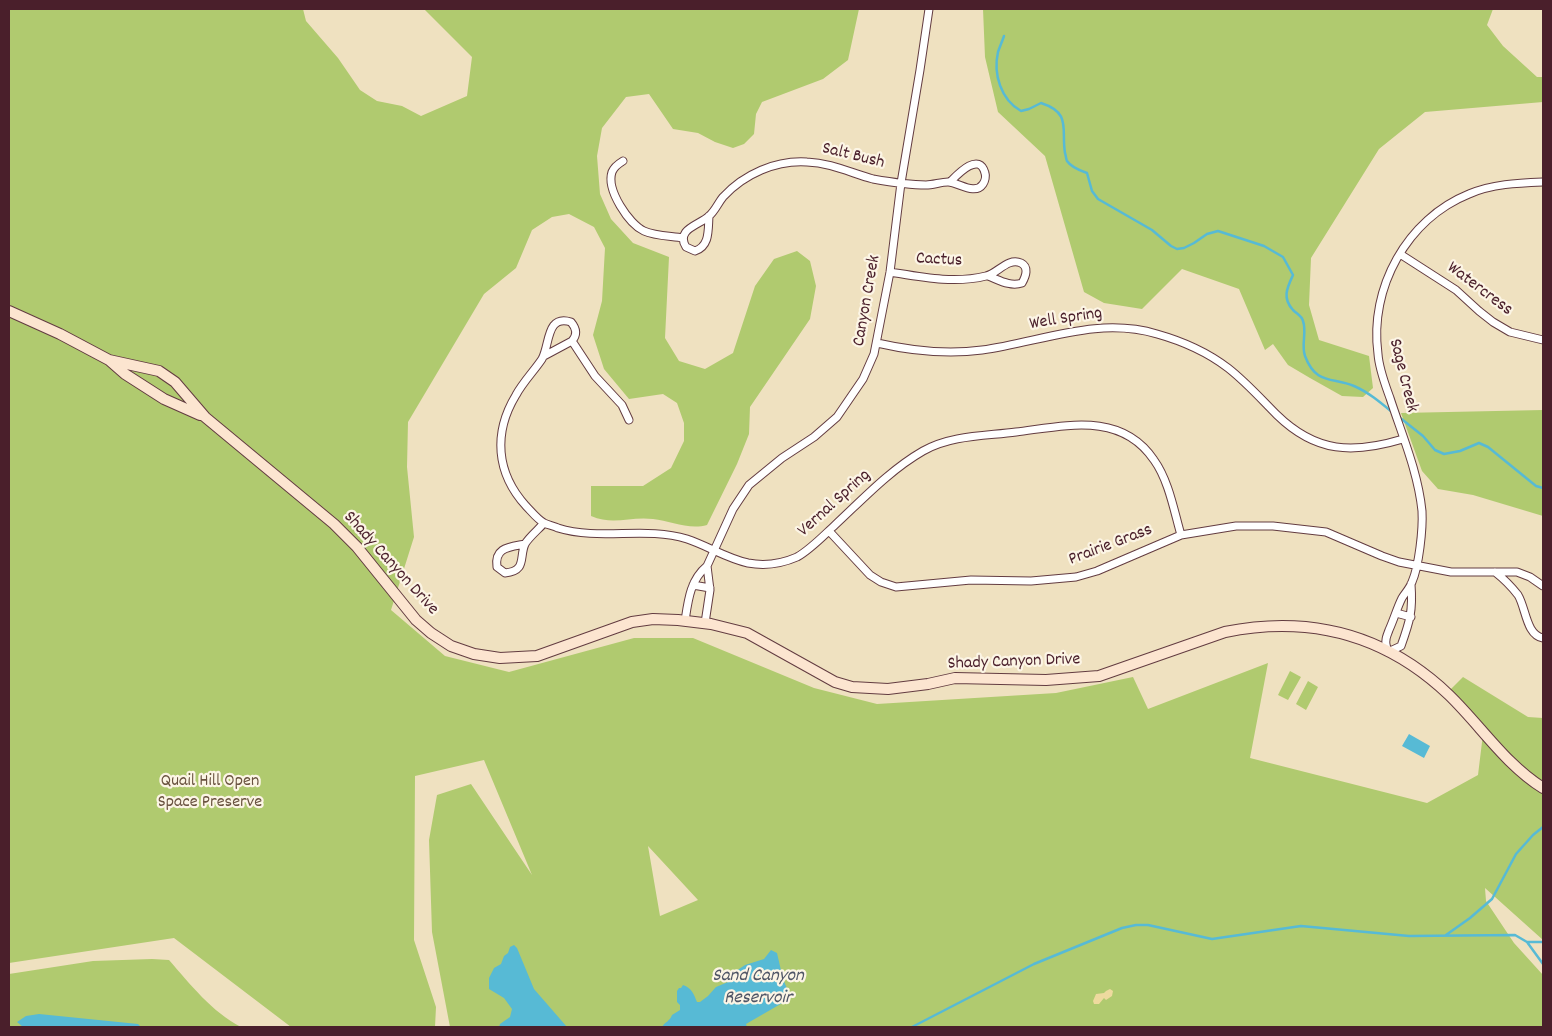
<!DOCTYPE html>
<html>
<head>
<meta charset="utf-8">
<style>
  body { margin:0 }
  #map { position:relative; width:1552px; height:1036px; overflow:hidden; background:#efe1c0; font-family:Dekko,sans-serif }
  canvas { display:block }
  .frame { position:absolute; inset:0; border:10px solid #4a1f2b; pointer-events:none }
</style>
</head>
<body>
<div id="map">
<canvas width="1552" height="1036"></canvas>
<div class="frame"></div>
</div>
<script>
const ctx = document.querySelector('canvas').getContext('2d');
ctx.lineJoin = 'round';
function fillPath(path, color) {
  ctx.fillStyle = color;
  ctx.fill(path, 'evenodd');
}
function strokePath(path, color, width, dash) {
  ctx.strokeStyle = color;
  ctx.lineWidth = width;
  ctx.lineCap = dash ? 'butt' : 'round';
  ctx.setLineDash(dash || []);
  ctx.stroke(path);
}
function label(font, color, halo, rows, align = 'center') {
  ctx.font = font + ' Dekko,sans-serif';
  ctx.lineWidth = 4.5;
  ctx.setLineDash([]);
  ctx.textBaseline = 'middle';
  ctx.strokeStyle = halo;
  ctx.fillStyle = color;
  for (const [text, x, y, turn = 0] of rows) {
    ctx.save();
    ctx.translate(x, y);
    ctx.rotate((+turn || 0) * Math.PI / 180);
    ctx.textAlign = isNaN(turn) ? turn : align;
    if (halo) ctx.strokeText(text, 0, 0);
    ctx.fillText(text, 0, 0);
    ctx.restore();
  }
}
fillPath(new Path2D(`
  M9 9H303L306 21 338 58 360 90 377 101 402 106 421 116 467 96 472 57 424 9H859L848 60 823 79 762 102 756 114 754 134 744 144 733 148 715 142 698 133 673 129 649 94 626 97 602 128 597 156 600 194 611 219 633 243 669 257 665 338 679 361 705 369 733 353 755 286 774 259 797 251 810 261 816 286 810 319 750 407 749 434 737 464 707 525C689 530 670 521 653 519 630 516 614 526 591 516V486H643L671 468 684 441V423L677 403 663 394 629 399 604 369 593 335 602 301 605 248 594 227 569 214 552 217 532 230 516 268 484 294 408 422 407 467 414 537 391 610 445 656 509 672 634 638H693L814 688 877 704 1056 693 1133 677 1148 709 1268 663 1250 758 1427 803 1478 775 1483 734 1447 693 1463 677 1528 717 1543 718V940L1485 888 1486 901 1514 943 1543 975V1027H450L432 932 429 840 437 795 471 784 532 875 484 760 415 776 414 940 436 1007 435 1027H291L174 938 9 963ZM648 846 698 900 660 916Z
  M983 9H1493L1487 25 1503 46 1537 77H1543V102L1425 112 1379 149 1311 258 1309 305 1319 340 1369 356 1373 388 1363 397 1342 396 1310 378 1288 365 1273 344 1265 350 1239 289 1182 269 1142 309 1104 303 1084 292 1045 156 998 112 985 57Z
  M1543 410V516L1473 495 1438 489 1422 471 1401 413Z
  M1290 671 1301 677 1288 700 1278 695Z
  M1308 681 1318 687 1306 710 1296 704Z
  M152 959 169 960C190 984 212 1012 241 1027H9V974L93 961Z`), '#b0ca6f');
fillPath(new Path2D(`
  M1110 989 1113 991 1112 996 1106 1000 1104 998 1099 1004H1094L1093 1001 1096 994 1104 993 1106 991Z`), '#eeda9e');
fillPath(new Path2D(`
  M1409 734 1430 746 1424 758 1402 746Z
  M514 945 517 948 534 989 567 1027H499L500 1024 510 1017 512 1009 504 998 489 989V978L494 968 501 964 504 956 508 953 510 947Z
  M771 950 777 953 783 979 791 998 746 1024 747 1027H662C665 1022 670 1021 672 1015L680 1010V1005L677 1002V991L679 988H681L683 985C692 988 694 995 697 1002H700L708 996 716 987 728 982 736 971 745 965 764 959Z
  M39 1014 138 1024 141 1027H23L17 1022 26 1016Z`), '#57bad5');
strokePath(new Path2D(`
  M1004 36C1002 42 1000 46 998 52 993 74 1001 100 1021 111L1029 109 1041 103C1072 113 1061 129 1065 153 1066 156 1066 159 1067 161 1071 167 1081 171 1087 173L1092 191 1098 199 1152 230 1171 246 1177 249 1184 248 1194 243 1207 234 1218 231 1264 246 1283 257 1293 275C1287 288 1282 298 1293 310 1297 314 1302 316 1303 321 1307 332 1301 345 1305 356 1316 385 1332 377 1354 386 1368 392 1380 402 1392 412
  M1399 417 1423 436 1435 450 1444 454 1460 451 1479 443 1488 447 1536 486 1543 488
  M1446 935 1470 918 1492 899 1516 854 1533 835 1543 827
  M1527 942H1543
  M912 1027 1034 964 1122 928 1136 925H1148L1212 939 1301 926 1409 936 1515 935 1527 942 1543 964`), '#57bad5', 2.5);
const street = new Path2D(`
  M623 161C618 164 614 167 612 172 606 190 629 224 644 231 655 236 671 236 683 238
  M709 216C708 230 710 246 695 251L686 247C675 229 700 225 709 216 715 211 718 203 723 197 744 174 776 160 807 162 831 163 851 173 873 179 890 182 908 185 926 185 933 185 941 182 948 182 958 182 975 196 983 184 985 181 986 176 985 173 979 151 957 175 950 182
  M1400 254 1456 290 1479 311 1493 322 1510 332 1543 340
  M890 272C921 277 954 284 986 276 997 274 1008 257 1021 263 1029 267 1026 276 1022 283 1010 287 999 280 988 276
  M572 341 595 376 622 405 629 420
  M877 343C912 351 946 355 982 350 1041 342 1097 316 1157 334 1182 341 1207 352 1228 368 1246 382 1261 399 1277 415 1316 453 1353 454 1403 439
  M544 356 572 341C578 334 576 328 571 322 546 314 550 345 542 359 534 371 523 382 516 395 493 433 496 473 526 506 531 511 537 519 544 523 548 525 554 526 558 528 600 541 645 526 687 539 708 546 726 558 748 563 764 566 781 564 797 557 811 549 823 536 835 525 863 499 890 470 923 451 951 435 986 436 1016 432 1065 426 1121 411 1154 460 1169 481 1174 511 1181 535
  M829 531 870 575 881 582 896 587 971 580 1031 581 1076 577 1097 571 1181 535 1236 526H1273L1326 532 1382 556 1399 562 1451 572H1517L1530 577 1543 586
  M525 544C510 547 494 547 497 567L505 573C527 571 519 557 525 544 529 537 539 529 544 523
  M1495 572C1504 579 1511 586 1518 595 1526 608 1526 635 1543 638
  M1411 584C1413 611 1410 621 1401 646L1388 652C1387 648 1385 644 1386 640 1386 637 1388 633 1389 630 1394 619 1397 608 1402 598 1405 593 1410 588 1412 582 1419 566 1423 529 1422 511 1418 472 1402 435 1390 398 1385 384 1379 369 1378 354 1369 288 1407 219 1469 194 1492 184 1518 183 1543 182
  M693 585 710 588
  M1396 613 1411 617
  M685 621C688 601 690 580 707 566L733 509 749 485 782 458 814 437 837 417 863 379 874 354 890 272 901 183 920 70 929 9
  M705 623 710 590 707 566`);
const secondary = new Path2D(`
  M9 311 60 334 109 360 125 374 164 399 200 415
  M109 360 159 371 175 382 205 417 334 524 357 547 416 620 431 633 451 646 474 654 500 658 537 656 632 622 653 619 678 620 711 624 747 633 835 682 852 687 888 689 928 684 955 678 1046 680 1099 676 1225 632C1310 615 1386 635 1449 695 1481 726 1505 764 1543 788`);
strokePath(street, '#633c41', 9);
strokePath(secondary, '#633c41', 12);
strokePath(street, '#fff', 7);
strokePath(secondary, '#fce5d0', 10);
label('18px', '#4a1f2b', '#fcf5e5', [
  ["Salt Bush",853,157,14],
  ["Cactus",939,261,3],
  ["Watercress",1479,290,37],
  ["Canyon Creek",868,301,-80],
  ["Well Spring",1066,320,-9],
  ["Sage Creek",1402,376,76],
  ["Vernal Spring",835,504,-42],
  ["Prairie Grass",1111,546,-21],
  ["Shady Canyon Drive",390,564,48],
  ["Shady Canyon Drive",1014,663,-2]
]);
label('18px', '#69523f', '#fcf5e5', [
  ["Quail Hill Open",210,783],
  ["Space Preserve",210,804]
]);
label('italic 19px', '#4f5566', '#fcf5e5', [
  ["Sand Canyon",758,977],
  ["Reservoir",758,999]
]);
</script>
</body>
</html>
